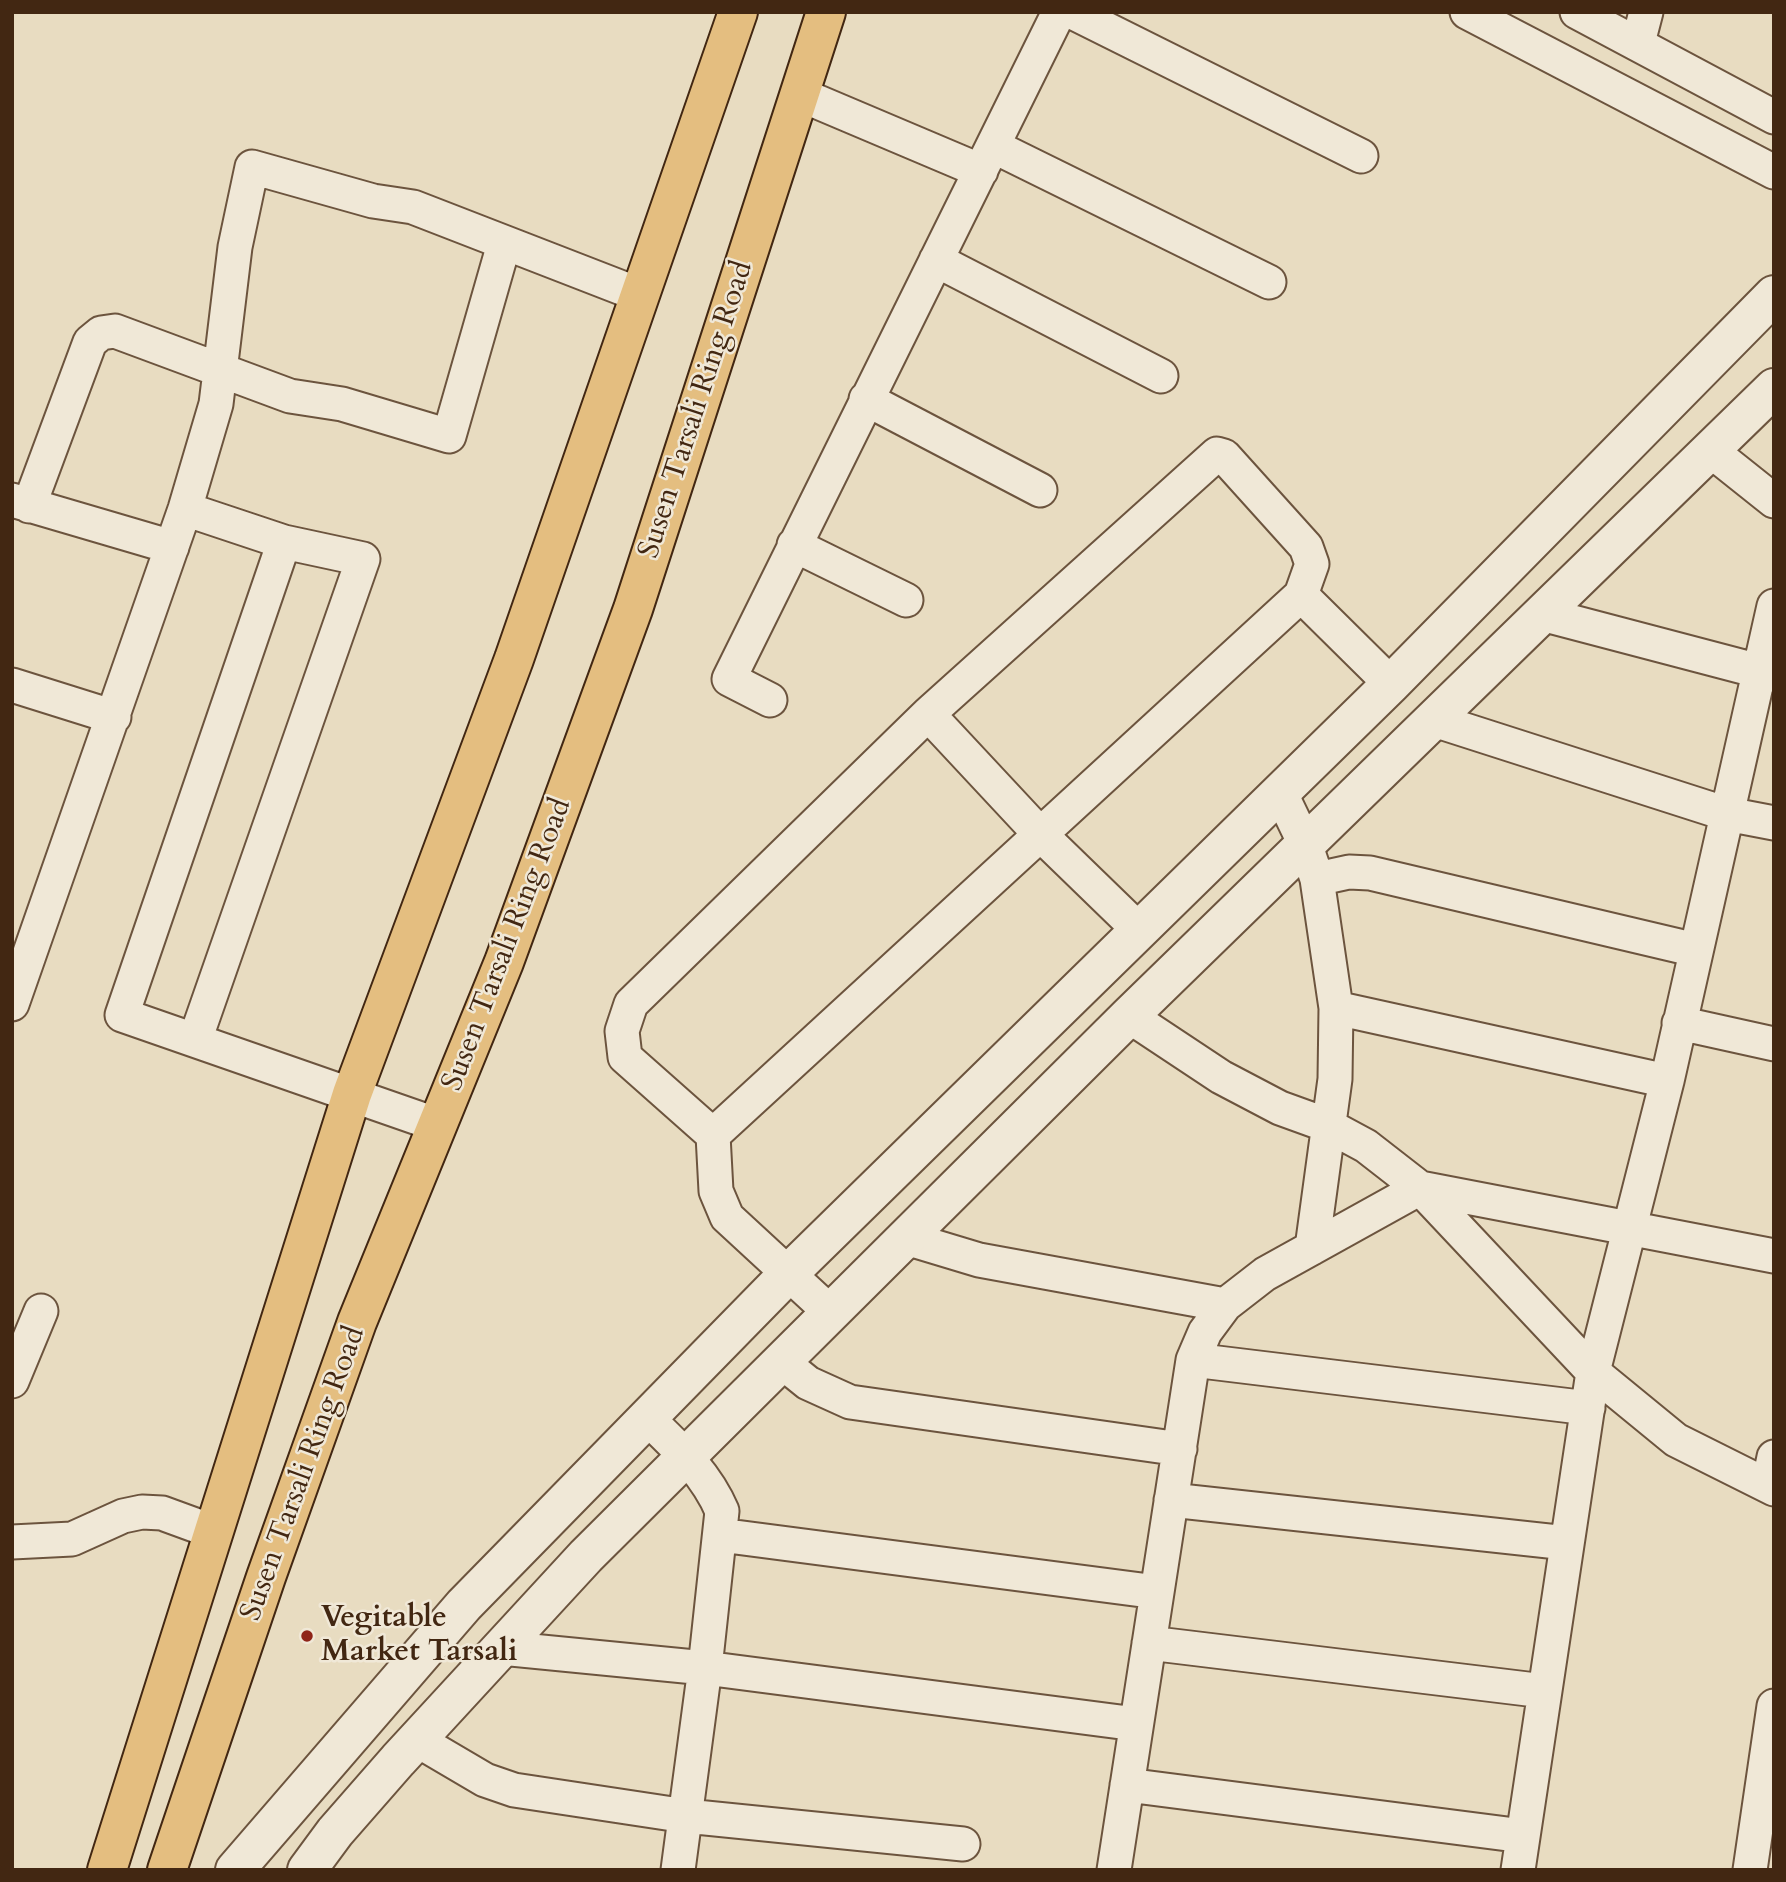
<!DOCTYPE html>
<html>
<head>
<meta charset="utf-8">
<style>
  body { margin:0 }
  #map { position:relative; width:1786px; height:1882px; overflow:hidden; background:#e8dcc1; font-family:Cardo,serif }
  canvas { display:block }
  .frame { position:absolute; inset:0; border:14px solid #422712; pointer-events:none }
</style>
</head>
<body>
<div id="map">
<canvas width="1786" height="1882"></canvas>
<div class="frame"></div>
</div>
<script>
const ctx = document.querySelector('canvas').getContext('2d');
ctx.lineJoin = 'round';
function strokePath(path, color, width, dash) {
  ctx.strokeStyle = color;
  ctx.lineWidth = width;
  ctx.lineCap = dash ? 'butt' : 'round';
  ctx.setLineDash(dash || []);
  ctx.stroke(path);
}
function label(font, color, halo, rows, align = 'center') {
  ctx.font = font + ' Cardo,serif';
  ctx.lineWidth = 5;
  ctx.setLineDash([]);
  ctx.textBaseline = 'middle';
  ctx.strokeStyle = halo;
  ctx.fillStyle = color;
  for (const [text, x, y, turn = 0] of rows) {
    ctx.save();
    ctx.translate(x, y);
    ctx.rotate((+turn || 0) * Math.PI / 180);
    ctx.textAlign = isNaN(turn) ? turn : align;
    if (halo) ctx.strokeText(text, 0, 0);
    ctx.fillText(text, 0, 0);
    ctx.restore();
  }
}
const minor = new Path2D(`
  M1072 12 1361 156
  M1467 12 1774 172
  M1577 12 1774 117
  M1638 43 1646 12
  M799 94 981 171
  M993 146 1269 282
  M936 260 1161 376
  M866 399 1040 490
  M1710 450 1774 501
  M12 500 172 547
  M29 506 90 342 101 333 115 331 290 396 342 404 449 436 504 244
  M185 509 284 542 122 1015 438 1125
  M794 545 906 600
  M1301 595 1391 684
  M1542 614 1774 675
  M12 685 114 717
  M770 700 729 679 1059 12
  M928 714 1039 833 1139 930
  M1434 720 1727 814 1774 823
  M1280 792 1306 846 1317 879 1336 1008 1335 1079 1312 1248
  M1317 879 1349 872 1370 873 1696 950
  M12 1004 185 509 216 404 235 247 252 167 373 201 413 207 640 295
  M1336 1008 1667 1081
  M1129 1016 1221 1077 1280 1108 1327 1125 1366 1146 1420 1188 1593 1372 1676 1440 1774 1489
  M1679 1023 1774 1044
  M195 1040 363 559 284 542
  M713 1135 625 1057 622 1031 631 1004 928 714 1217 454 1224 456 1306 547 1312 564 1301 595 713 1135 716 1191 727 1217 831 1313
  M906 1238 979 1260 1225 1305
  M1193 1360 1588 1408
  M782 1362 808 1383 850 1402 1180 1449
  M12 1381 41 1311
  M647 1418C676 1446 706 1473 722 1511L705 1668 678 1870
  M1768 1486 1774 1457
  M1171 1500 1567 1543
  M720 1535 1157 1592
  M12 1542 72 1539 123 1516 142 1512 162 1513 214 1532
  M1149 1643 1544 1691
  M501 1648 705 1668 1136 1724
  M417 1740 485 1780 514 1790 686 1816 963 1844
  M1127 1785 1523 1836
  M1114 1870 1193 1360 1205 1332 1225 1305 1265 1274 1420 1188 1774 1256
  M1518 1870 1593 1372 1667 1081 1774 606
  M1750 1870 1774 1706`);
const tertiary = new Path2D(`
  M235 1870 464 1605 790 1272 1391 684 1774 295
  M307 1870 335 1832 398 1760 586 1556 1129 1016 1774 388`);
const primary = new Path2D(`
  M107 1870 352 1094 514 659 738 12
  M167 1870 266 1577 357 1322 504 962 633 609 826 12`);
strokePath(minor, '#6c543e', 37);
strokePath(tertiary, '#6c543e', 42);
strokePath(primary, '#422712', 42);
strokePath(minor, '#f0e8d7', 33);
strokePath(tertiary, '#f0e8d7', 38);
strokePath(primary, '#e4be80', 38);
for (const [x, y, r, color] of [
  [307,1636,7,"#8f2418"]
]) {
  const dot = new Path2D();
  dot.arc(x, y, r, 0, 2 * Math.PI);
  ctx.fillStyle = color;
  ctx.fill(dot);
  strokePath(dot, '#f0e8d7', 2.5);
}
label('30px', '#422712', '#f0e8d7', [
  ["Susen Tarsali Ring Road",697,410,-72],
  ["Susen Tarsali Ring Road",508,945,-69],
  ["Susen Tarsali Ring Road",304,1474,-70]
]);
label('bold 30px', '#422712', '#f0e8d7', [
  ["Vegitable",321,1619],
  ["Market Tarsali",321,1653]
], 'left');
</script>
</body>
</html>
